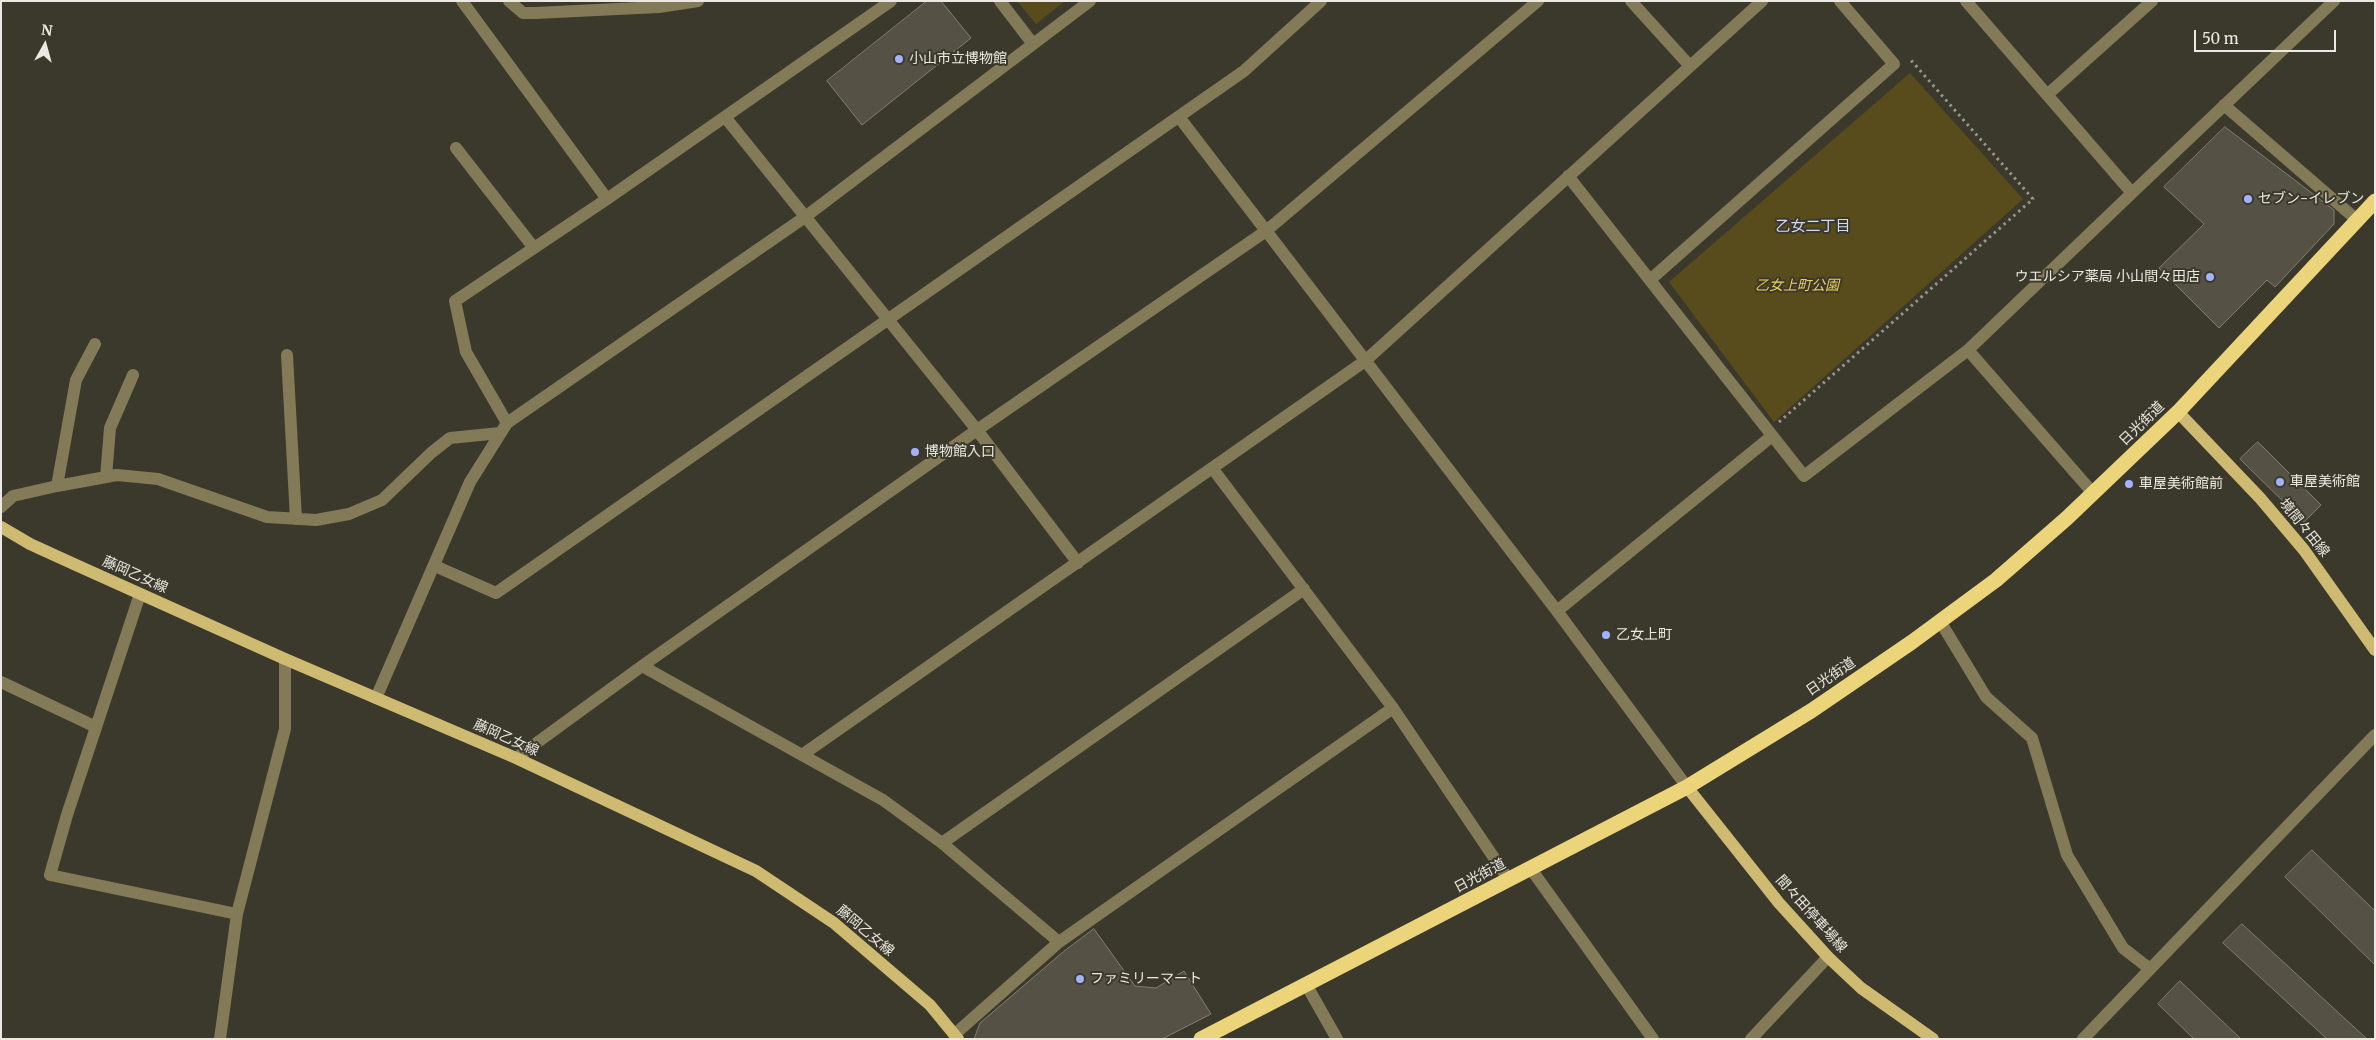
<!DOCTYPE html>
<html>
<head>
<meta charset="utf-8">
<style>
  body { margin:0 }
  #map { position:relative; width:2376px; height:1040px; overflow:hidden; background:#3b382c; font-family:Merriweather,serif }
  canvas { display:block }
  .frame { position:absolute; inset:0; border:2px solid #ebe9e1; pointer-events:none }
  .north { position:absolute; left:20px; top:20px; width:50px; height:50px; -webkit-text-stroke:4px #3b382c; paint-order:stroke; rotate:7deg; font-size:14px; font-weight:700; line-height:20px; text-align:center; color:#ebe9e1 }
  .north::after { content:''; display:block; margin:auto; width:18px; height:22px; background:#ebe9e1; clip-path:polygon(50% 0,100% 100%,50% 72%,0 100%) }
  .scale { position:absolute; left:2194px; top:30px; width:142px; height:22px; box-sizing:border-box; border:2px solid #ebe9e1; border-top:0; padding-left:6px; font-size:15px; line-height:18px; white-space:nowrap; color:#ebe9e1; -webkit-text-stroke:4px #3b382c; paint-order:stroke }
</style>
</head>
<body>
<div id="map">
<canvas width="2376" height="1040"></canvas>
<div class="frame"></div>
<div class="north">N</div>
<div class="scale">50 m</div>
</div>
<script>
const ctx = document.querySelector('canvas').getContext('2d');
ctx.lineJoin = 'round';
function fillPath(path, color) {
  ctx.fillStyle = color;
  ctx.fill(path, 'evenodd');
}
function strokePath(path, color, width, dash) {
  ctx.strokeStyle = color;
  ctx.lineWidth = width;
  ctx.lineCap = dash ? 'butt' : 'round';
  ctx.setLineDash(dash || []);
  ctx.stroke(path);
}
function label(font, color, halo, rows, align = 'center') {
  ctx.font = font + ' Merriweather,"Noto Sans JP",serif';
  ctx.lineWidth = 4;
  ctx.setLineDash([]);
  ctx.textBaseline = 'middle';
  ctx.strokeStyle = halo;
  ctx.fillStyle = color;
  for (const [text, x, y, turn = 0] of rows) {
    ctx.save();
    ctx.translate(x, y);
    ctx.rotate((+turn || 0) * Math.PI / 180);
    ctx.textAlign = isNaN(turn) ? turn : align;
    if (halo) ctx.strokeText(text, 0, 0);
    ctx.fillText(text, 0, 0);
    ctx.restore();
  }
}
fillPath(new Path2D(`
  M1017 1H1065L1036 24Z
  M1910 73 2023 199 1774 422 1669 282Z`), '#584c1d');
const building = new Path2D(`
  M927 1H941L971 38 862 125 827 81Z
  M2225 127 2334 210V224L2275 287 2267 280 2219 328 2159 268 2204 224 2164 187Z
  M2258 442 2321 505 2304 522 2240 459Z
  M2312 850 2375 911V965L2285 877Z
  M2242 924 2367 1039H2327L2223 943Z
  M1094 929 1135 986 1156 988 1184 971 1211 1014 1162 1039H974L980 1023 1063 952Z
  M2180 981 2241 1039H2194L2158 1004Z`);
fillPath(building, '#555245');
strokePath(building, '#827e70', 1);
strokePath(new Path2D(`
  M1779 422 2033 199 1909 58`), '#98958c', 3, [2.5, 4]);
strokePath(new Path2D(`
  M462 1 607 199
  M509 1 523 13H535L659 7 698 1
  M1000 1 1033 44
  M1631 1 1689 65
  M2047 95 2152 1
  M2224 105 2357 220
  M725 117 977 430 1078 563
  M1179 117 1557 611 1687 787
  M456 148 534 248
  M1568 176 1804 476 1968 350 2132 193 1966 1
  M2132 193 2334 1
  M1650 280 1894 64 1840 1
  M1968 350 2093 493
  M287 355 296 519
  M507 423 466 352 455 301 607 199 891 1
  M1213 469 1393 708 1509 880
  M106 477 110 428 133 375
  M57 486 76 380 95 344
  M1 507 13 496 57 486 117 475 158 479 267 517 316 520 349 514 382 500 431 453 450 438 500 433
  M435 566 496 593 1244 71 1321 1
  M140 594 67 815 50 875 237 914
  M1557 611 1772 436
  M1940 621 1986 697 2032 738 2067 855 2123 948 2150 969
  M642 666 883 800 942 843 1059 942
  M1 682 96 727
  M376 698 470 482 507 423 805 217 1090 1
  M802 755 1365 361 1762 1
  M516 758 642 666 977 430 1266 231 1538 1
  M942 843 1304 589
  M1531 869 1653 1039
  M1307 986 1337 1039
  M955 1034 1059 942 1393 708
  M220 1039 237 914 285 729V659
  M1751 1039 1828 957
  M2083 1039 2375 735`), '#837a57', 12);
strokePath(new Path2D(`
  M2178 412 2260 498 2304 550 2375 650
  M1 527 30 544 76 565 285 659 516 758 756 871 834 923 930 1005 958 1039
  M1687 787 1779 903 1828 957 1861 988 1933 1039`), '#ceba71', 12);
strokePath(new Path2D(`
  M1201 1039 1687 787 1811 711 1912 642 1996 580 2067 518 2178 412 2375 201`), '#ecd47a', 15);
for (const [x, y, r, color] of [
  [899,59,5,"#a3b2fd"],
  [2248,199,5,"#a3b2fd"],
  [2210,277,5,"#a3b2fd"],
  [915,452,5,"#a3b2fd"],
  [2280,482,5,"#a3b2fd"],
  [2129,484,5,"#a3b2fd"],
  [1606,635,5,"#a3b2fd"],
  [1080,979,5,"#a3b2fd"]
]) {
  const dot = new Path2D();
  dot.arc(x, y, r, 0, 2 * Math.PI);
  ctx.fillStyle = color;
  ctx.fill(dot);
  strokePath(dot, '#3b382c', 2);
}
label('14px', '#ebe9e1', '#3b382c', [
  ["小山市立博物館",909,59],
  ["セブン-イレブン",2258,199],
  ["ウエルシア薬局 小山間々田店",2200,277,"right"],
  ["博物館入口",925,452],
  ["車屋美術館",2290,482],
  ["車屋美術館前",2139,484],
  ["乙女上町",1616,635],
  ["ファミリーマート",1090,979]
], 'left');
label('italic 14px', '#efd056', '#3b382c', [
  ["乙女上町公園",1797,286]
]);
label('14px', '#ebe9e1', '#3b382c', [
  ["日光街道",2142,424,-44],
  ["境間々田線",2304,528,51],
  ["藤岡乙女線",135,575,24],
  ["日光街道",1831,677,-34],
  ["藤岡乙女線",506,738,24],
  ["日光街道",1480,876,-28],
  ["間々田停車場線",1811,914,48],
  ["藤岡乙女線",865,931,40]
]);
label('15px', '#d3daf7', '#3b382c', [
  ["乙女二丁目",1813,227]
]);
</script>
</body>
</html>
